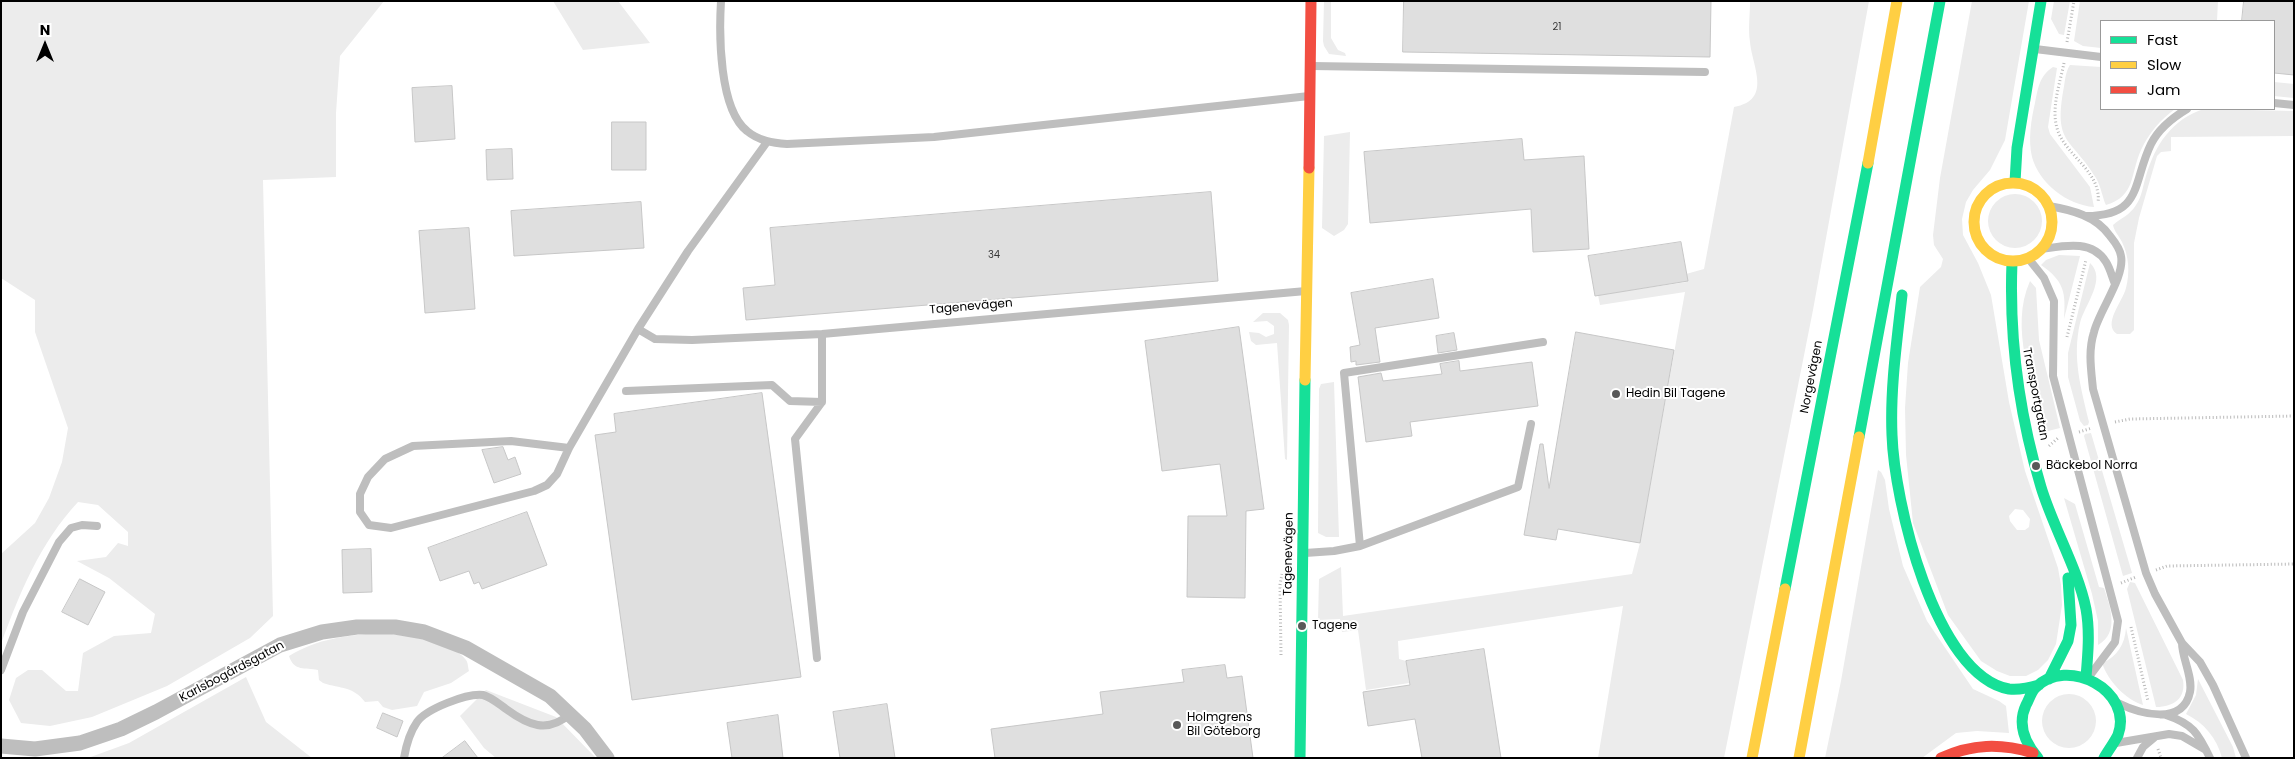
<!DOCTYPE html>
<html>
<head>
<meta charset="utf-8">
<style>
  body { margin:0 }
  #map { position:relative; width:2295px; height:759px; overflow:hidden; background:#fff; font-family:Poppins,sans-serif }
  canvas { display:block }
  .frame { position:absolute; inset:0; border:2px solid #000; pointer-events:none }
  .legend { position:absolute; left:2100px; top:20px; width:175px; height:90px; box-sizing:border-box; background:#fff; border:1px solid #999; margin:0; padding:6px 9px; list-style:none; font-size:15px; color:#000 }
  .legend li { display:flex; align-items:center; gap:10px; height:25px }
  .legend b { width:25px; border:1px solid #999 }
  .north { position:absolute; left:20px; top:20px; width:50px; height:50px; -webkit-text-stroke:4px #fff; paint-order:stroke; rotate:0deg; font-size:14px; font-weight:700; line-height:20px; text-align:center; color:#000 }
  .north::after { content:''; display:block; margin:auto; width:18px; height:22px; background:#000; clip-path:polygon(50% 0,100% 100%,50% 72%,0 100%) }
</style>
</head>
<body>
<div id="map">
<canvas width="2295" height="759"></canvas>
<div class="frame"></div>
<ul class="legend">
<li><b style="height:6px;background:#16e098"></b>Fast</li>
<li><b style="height:6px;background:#ffcf43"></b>Slow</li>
<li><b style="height:6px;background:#f24e42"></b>Jam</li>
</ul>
<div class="north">N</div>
</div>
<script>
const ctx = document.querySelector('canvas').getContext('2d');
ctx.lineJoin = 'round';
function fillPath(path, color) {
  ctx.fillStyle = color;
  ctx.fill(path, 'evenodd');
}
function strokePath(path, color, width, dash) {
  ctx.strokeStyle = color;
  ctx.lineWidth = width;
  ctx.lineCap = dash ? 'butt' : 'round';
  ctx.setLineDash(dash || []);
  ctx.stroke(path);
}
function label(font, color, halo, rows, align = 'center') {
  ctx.font = font + ' Poppins,sans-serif';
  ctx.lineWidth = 4;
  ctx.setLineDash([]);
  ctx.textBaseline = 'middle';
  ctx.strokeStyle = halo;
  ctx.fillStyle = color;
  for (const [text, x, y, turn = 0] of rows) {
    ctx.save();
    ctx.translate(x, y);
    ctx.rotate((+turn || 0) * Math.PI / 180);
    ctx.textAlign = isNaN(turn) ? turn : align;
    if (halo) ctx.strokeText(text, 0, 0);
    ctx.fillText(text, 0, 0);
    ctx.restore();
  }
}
fillPath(new Path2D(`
  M1 1H384L340 56 336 113V177L263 180 273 616 250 638 167 686 92 717 50 726 21 723 9 700 16 678 28 670H42L66 691H78L83 653 114 636 151 633 155 614 109 578 77 561 106 557 118 543 128 546V532L98 505 78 502C40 543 20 592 1 644V554L35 523 49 498 62 462 68 428 35 332V300L1 278Z
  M553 1H618L650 43 583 50Z
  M1324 1H1331V38L1338 50 1345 53 1346 56 1329 54 1324 46 1323 41Z
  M1752 1H1869L1813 310 1724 758H1598L1623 606 1398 641 1399 659 1406 661 1409 683 1366 690 1358 630 1342 632 1340 619 1318 620 1319 579 1341 567 1343 616 1632 574 1640 543 1685 292 1600 305 1598 295 1687 282 1686 274 1704 269 1734 107C1773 100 1752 66 1750 42 1748 29 1750 15 1750 2Z
  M1972 1H2029L2005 140 1990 170 1973 190 1966 202 1962 219 1963 235 1978 263 1991 295 2009 402 2025 471 2058 568 2061 585 2062 605 2056 644 2048 660 2038 670 2026 676H2010L1997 671 1981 661 1948 615 1913 523 1906 455 1905 408 1908 363 1920 287 1941 267 1943 259 1934 245 1933 235 1940 178ZM2015 509 2023 510 2030 519 2029 527 2025 530H2017L2010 521 2009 516Z
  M2054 1H2070L2064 35 2059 34 2051 19Z
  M2080 1H2218L2217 21H2101V48L2083 46 2074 41Z
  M2070 65 2101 67V109H2175C2160 120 2149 133 2141 150 2130 174 2136 196 2106 205 2103 200 2101 186 2096 178 2072 138 2054 145 2063 92 2065 83 2065 72 2070 65Z
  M2053 67 2057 68 2048 127 2050 134 2090 187 2094 207C2067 205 2039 183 2032 157 2028 140 2031 120 2035 103 2038 89 2039 76 2053 67Z
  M2274 82 2294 84V98L2274 96Z
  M2204 109 2294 111V136L2171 137V151L2161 152 2157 156 2139 218 2134 243V330L2130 334H2117C2102 324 2123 301 2126 288 2130 273 2129 256 2122 242 2119 236 2114 231 2113 225 2121 218 2130 215 2136 205 2142 197 2143 185 2146 176 2155 145 2172 119 2204 109Z
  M1350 132 1348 224 1344 230 1334 236 1322 228 1324 136Z
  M1988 221a27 27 0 1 1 54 0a27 27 0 1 1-54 0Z
  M2059 255 2080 256 2064 319C2066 292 2064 281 2041 265L2046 260Z
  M2090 263C2107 279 2085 304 2080 323 2072 358 2081 388 2089 422L2088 425 2084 426 2080 421 2068 377V353Z
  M2030 281 2036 288 2039 340 2060 428 2044 432C2033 385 2009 328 2030 281Z
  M1263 313H1280L1288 320 1289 325 1287 460 1285 459 1277 343 1256 345 1251 341 1249 332 1259 333 1266 337 1274 334V326L1267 321 1253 322Z
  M1334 382 1339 537H1326L1318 533 1319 389 1321 384Z
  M2091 433 2132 573 2123 576 2084 436 2085 434Z
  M1878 470 1881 472 1885 480 1889 509 1903 566 1927 621 1973 689 1999 701 2006 706 2009 733 1977 731 1956 733 1922 758H1825L1841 681Z
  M2064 498 2075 504 2099 587 2104 588C2110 606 2120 633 2098 645V621L2092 594Z
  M2130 582 2135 583 2183 680C2186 698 2174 707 2156 707L2127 589Z
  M2126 628 2143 705C2125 699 2108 681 2102 663 2117 657 2125 644 2126 628Z
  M379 633C400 634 453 641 466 660 468 662 468 668 469 671L451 683 424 692 417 706 392 710 383 707 378 701 365 702C353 686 341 689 323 683L319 680 318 670C305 667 294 672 289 656 319 638 345 636 379 633Z
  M246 677 266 722 312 758H88L129 743Z
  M2198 679 2233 747 2236 758H2222C2217 738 2204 723 2186 714L2196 695Z
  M486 690 556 717 596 758H496L484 748 460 716Z
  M2042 721a27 27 0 1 1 54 0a27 27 0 1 1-54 0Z`), '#ececec');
const building = new Path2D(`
  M1404 1H1711L1710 57 1403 52Z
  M2244 1H2294V75L2274 73V21H2242Z
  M452 86 455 139 415 142 412 88Z
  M612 122H646V170H612Z
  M1522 139 1524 160 1584 156 1589 249 1533 252 1531 209 1370 223 1364 152Z
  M512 149 513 179 487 180 486 150Z
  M1211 192 1218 281 746 320 743 288 775 285 770 228Z
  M641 202 644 248 514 256 511 211Z
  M469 228 475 309 425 313 419 231Z
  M1681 242 1688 281 1595 296 1588 256Z
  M1433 279 1439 318 1375 328 1380 362 1356 365V361L1351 362 1350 347 1360 345 1351 293Z
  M1239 327 1264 509 1246 511 1245 598 1187 597 1188 516H1227L1220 464 1162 471 1145 341Z
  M1576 332 1674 350 1640 543 1558 529 1556 540 1524 535 1540 444H1543L1549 488Z
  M1454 333 1457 350 1438 353 1436 336Z
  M1459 361 1460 371 1532 362 1538 406 1410 422 1412 436 1366 442 1358 377 1381 373 1383 381 1442 374 1440 364Z
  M762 393 801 677 632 700 595 435 616 432 614 414Z
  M503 447 508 460 515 457 521 474 494 483 482 450Z
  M527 512 547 565 482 589 479 582 474 584 469 571 440 581 428 548Z
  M371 549 372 592 343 593 342 550Z
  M80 579 105 592 88 625 62 612Z
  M1484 649 1501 758H1422L1415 719 1368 726 1363 692 1410 685 1406 661Z
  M1225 665 1227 678 1242 676 1253 758H995L991 729 1103 714 1100 692 1184 682 1182 670Z
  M887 704 895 758H840L833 712Z
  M383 713 403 721 397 737 377 728Z
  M778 715 783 758H732L727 723Z
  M465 741 478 758H442Z`);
fillPath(building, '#dfdfdf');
strokePath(building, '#c7c7c7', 1);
strokePath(new Path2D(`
  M2067 42 2074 1
  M2064 63C2060 83 2051 108 2057 128 2064 155 2102 171 2098 203
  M2067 337 2086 260
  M2115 422 2130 419 2294 416
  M2079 432 2092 428
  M2049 446 2058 438
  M2156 570 2167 566 2294 564
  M2121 583 2136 577
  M2131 627 2148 701
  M1281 655 1280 585 1282 574
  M2158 749 2161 758`), '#b9b9b9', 3, [1, 2.5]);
strokePath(new Path2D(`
  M721 1C719 34 719 109 747 131 759 141 773 143 787 144L934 137 1309 96
  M2035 49 2101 57
  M1312 66 1705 72
  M2274 103 2294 105
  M2049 206C2072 210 2096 216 2110 236 2114 241 2120 248 2121 256 2125 277 2099 311 2094 332 2088 351 2091 369 2093 389L2146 573 2155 594 2182 643 2200 662 2213 685 2246 758
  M2086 216C2143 216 2132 183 2151 144 2159 128 2172 118 2187 109
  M2042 249C2063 246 2092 239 2106 262 2110 268 2112 277 2115 284
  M2028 258 2044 278 2054 301 2053 376 2118 621 2115 642 2091 674
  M638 329 655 339 692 340 822 334 1306 291
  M626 391 772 385 790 401 822 402
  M569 448 511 441 413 446 385 459 368 477 360 494V512L369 525 391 528 534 491 547 485 557 474 569 448 638 329 688 251 767 142
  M1360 546 1344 373 1543 342
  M1305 553 1334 551 1360 546 1518 487 1531 424
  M817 658 795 439 822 402V334
  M1 670 23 612 59 542 71 528 82 525 97 526
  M2118 703C2140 714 2183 726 2190 692 2193 677 2182 658 2182 643
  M2166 715C2193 724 2198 733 2210 758
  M2116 743 2169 734 2182 736 2206 750
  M404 758C406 746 410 732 417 722 426 709 467 693 483 695 491 697 499 704 506 709 528 725 547 734 570 714
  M2137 758 2143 747 2155 737`), '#bebebe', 8);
strokePath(new Path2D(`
  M1 746 35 749 80 743 121 729 156 712 280 645 322 632 357 627H395L424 632 466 648 550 696 585 729 607 758`), '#bebebe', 15);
strokePath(new Path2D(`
  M2015 182 2017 148 2041 1
  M2012 262C2009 339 2019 414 2041 487 2053 527 2078 569 2086 609 2090 631 2088 654 2086 677
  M1902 295C1897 341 1890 388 1892 435 1894 499 1934 675 2009 689 2019 690 2029 688 2039 685
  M1859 437 1940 1
  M1785 589 1868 163
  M2049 679 2068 641 2071 625 2068 578
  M1300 758 1305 380
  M2038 758C2025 743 2017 724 2026 705 2029 700 2031 692 2035 688 2067 655 2134 691 2118 735 2114 743 2108 751 2104 758`), '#16e098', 11);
strokePath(new Path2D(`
  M1868 163 1897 1
  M1974 222a39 39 0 1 1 78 0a39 39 0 1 1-78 0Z
  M1305 380 1309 168
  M1752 758 1785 589
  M1799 758 1859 437`), '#ffcf43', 11);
strokePath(new Path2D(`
  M1309 168 1311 1
  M1941 758C1972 744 2000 743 2033 753`), '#f24e42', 11);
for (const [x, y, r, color] of [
  [1616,394,5,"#595959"],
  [2036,466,5,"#595959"],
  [1302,626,5,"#595959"],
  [1177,725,5,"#595959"]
]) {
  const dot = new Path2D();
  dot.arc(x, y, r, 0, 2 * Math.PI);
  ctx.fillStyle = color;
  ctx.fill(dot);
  strokePath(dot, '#fff', 2);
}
label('10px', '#383838', null, [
  ["21",1557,27],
  ["34",994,255]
]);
label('12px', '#000', '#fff', [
  ["Tagenevägen",971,307,-5],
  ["Norgevägen",1812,377,-79],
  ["Transportgatan",2035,394,79],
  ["Tagenevägen",1289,554,-89],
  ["Karlsbogårdsgatan",232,672,-28]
]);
label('12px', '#000', '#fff', [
  ["Hedin Bil Tagene",1626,394],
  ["Bäckebol Norra",2046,466],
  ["Tagene",1312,626],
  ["Holmgrens",1187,718],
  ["Bil Göteborg",1187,732]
], 'left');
</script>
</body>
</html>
